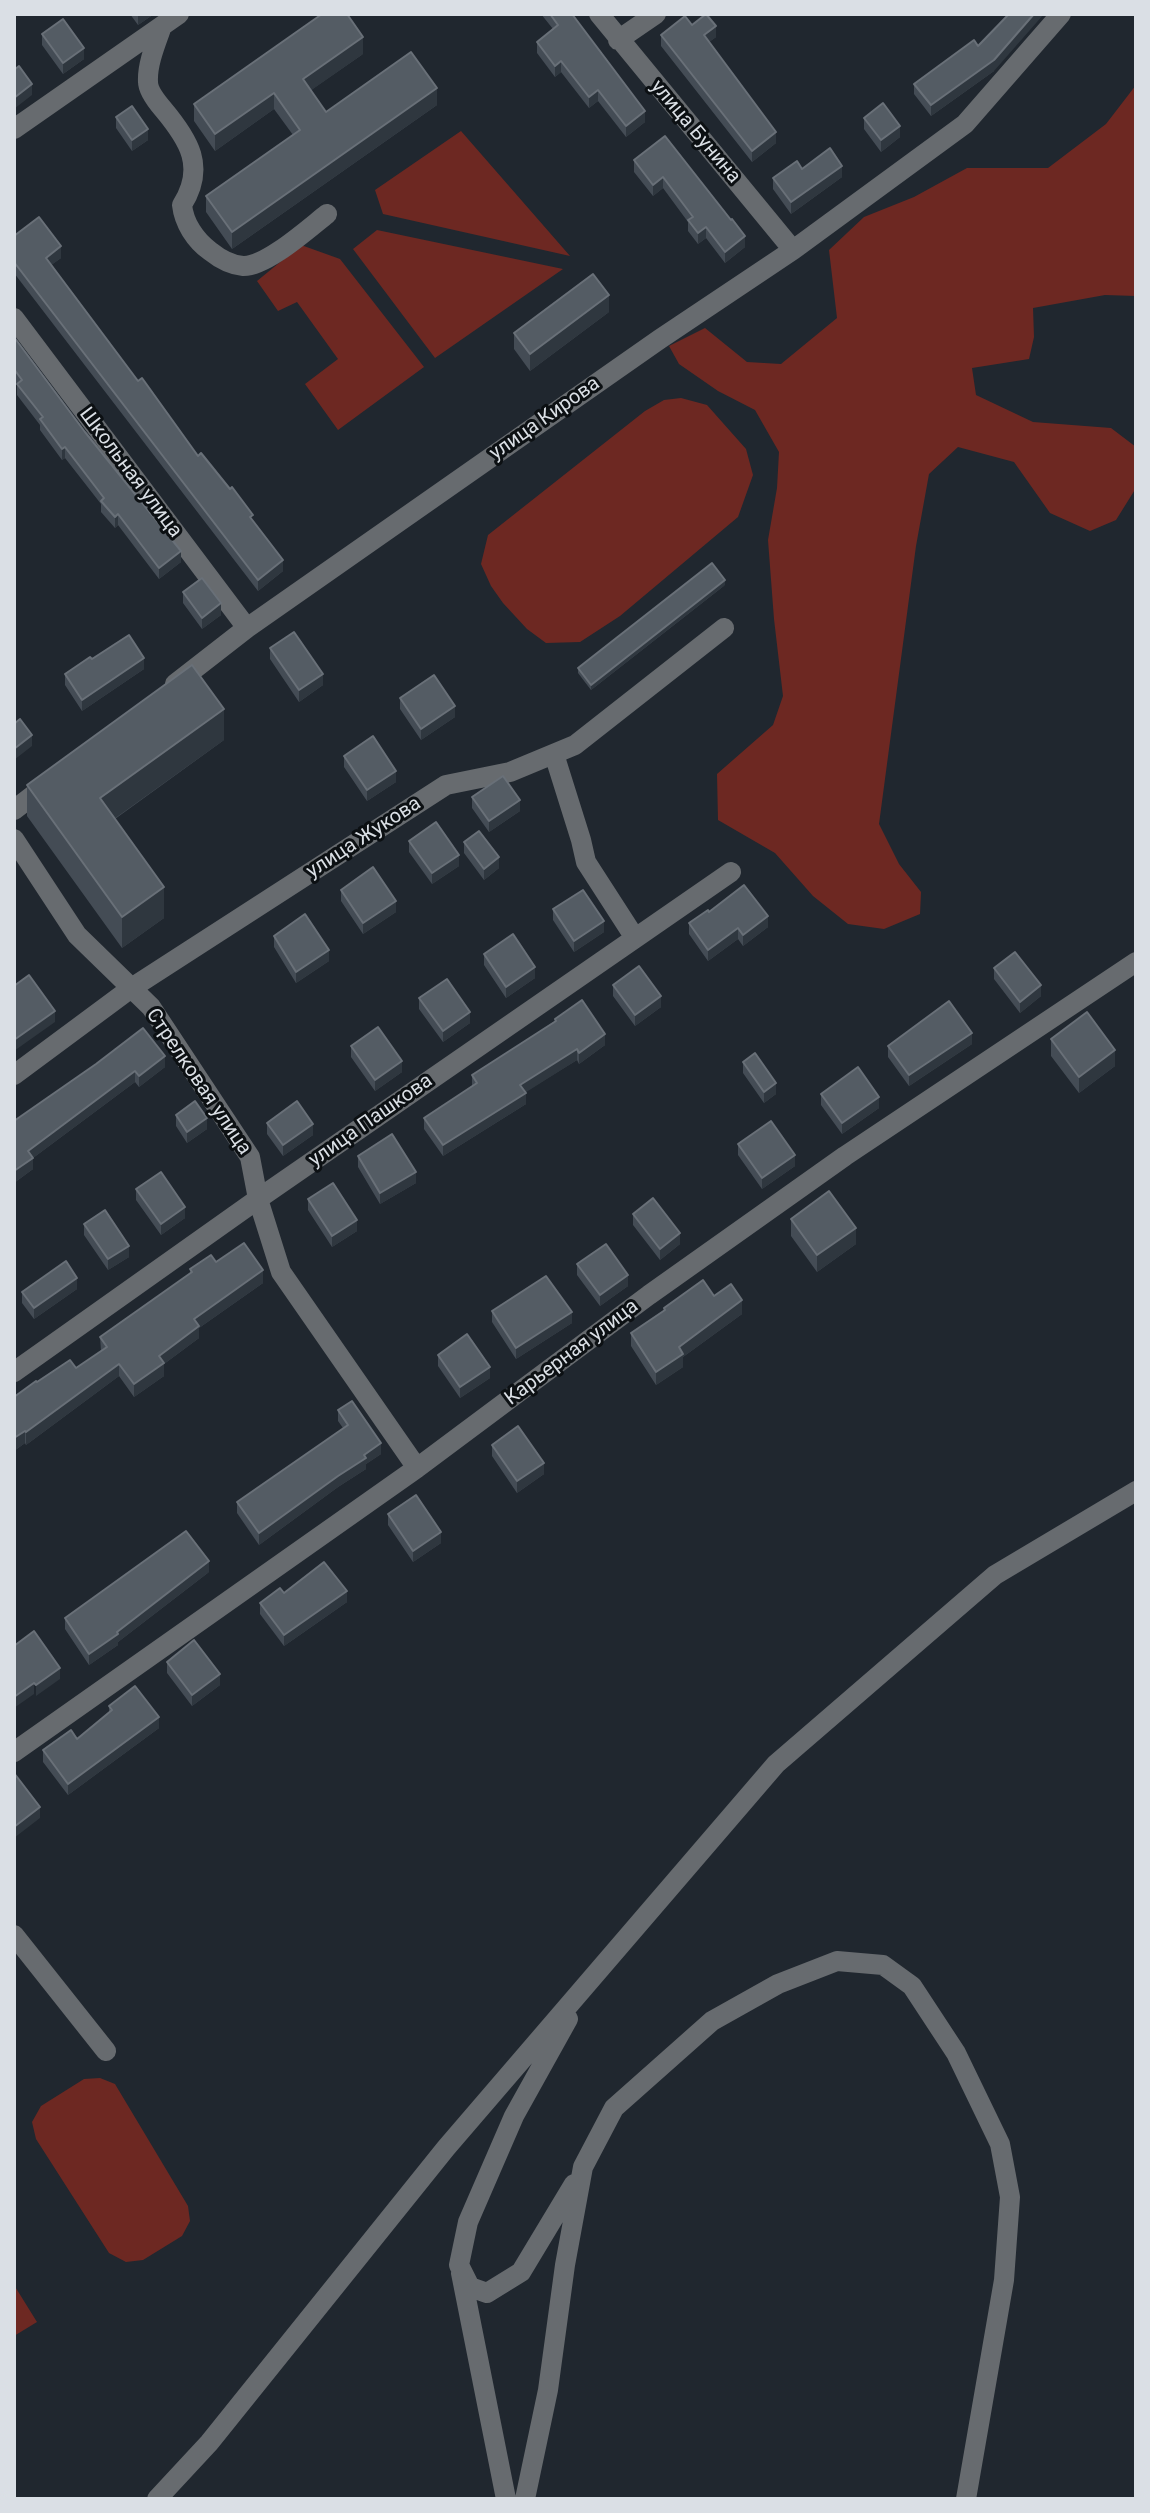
<!DOCTYPE html>
<html>
<head>
<meta charset="utf-8">
<style>
  body { margin:0 }
  #map { position:relative; width:1150px; height:2513px; overflow:hidden; background:#20272f; font-family:Roboto,sans-serif }
  canvas { display:block }
  .frame { position:absolute; inset:0; border:16px solid #dadfe5; pointer-events:none }
</style>
</head>
<body>
<div id="map">
<canvas width="1150" height="2513"></canvas>
<div class="frame"></div>
</div>
<script>
const ctx = document.querySelector('canvas').getContext('2d');
ctx.lineJoin = 'round';
function fillPath(path, color) {
  ctx.fillStyle = color;
  ctx.fill(path, 'evenodd');
}
function strokePath(path, color, width, dash) {
  ctx.strokeStyle = color;
  ctx.lineWidth = width;
  ctx.lineCap = dash ? 'butt' : 'round';
  ctx.setLineDash(dash || []);
  ctx.stroke(path);
}
function label(font, color, halo, rows, align = 'center') {
  ctx.font = font + ' Roboto,sans-serif';
  ctx.lineWidth = 6;
  ctx.setLineDash([]);
  ctx.textBaseline = 'middle';
  ctx.strokeStyle = halo;
  ctx.fillStyle = color;
  for (const [text, x, y, turn = 0] of rows) {
    ctx.save();
    ctx.translate(x, y);
    ctx.rotate((+turn || 0) * Math.PI / 180);
    ctx.textAlign = isNaN(turn) ? turn : align;
    if (halo) ctx.strokeText(text, 0, 0);
    ctx.fillText(text, 0, 0);
    ctx.restore();
  }
}
fillPath(new Path2D(`
  M1136 85V193L1134 196 1136 296 1105 295 1033 308 1034 337 1029 359 972 368 976 395 1033 422 1111 428 1136 447V488L1116 520 1090 531 1050 513 1014 462 958 447 929 474 916 546 879 824 899 864 921 892 920 914 884 929 848 924 813 896 775 853 718 820 717 774 773 725 783 696 774 619 768 540 777 488 779 452 755 410 718 391 679 364 669 346 705 328 747 362 781 364 837 318 829 250 864 217 914 197 967 168H1048L1106 124Z
  M461 131 570 256 383 214 375 190Z
  M377 230 563 269 435 358 353 249Z
  M301 245 340 259 424 367 338 430 305 384 338 359 297 302 278 311 257 281Z
  M681 398 707 405 746 449 753 475 738 517 620 616 580 642 546 643 527 629 503 603 491 586 481 564 488 535 645 411 664 400Z
  M100 2078 115 2084 188 2206 190 2221 182 2236 143 2260 126 2262 109 2253 36 2139 32 2122 41 2106 84 2079Z
  M14 2285 37 2322 14 2336Z`), '#6d2822');
strokePath(new Path2D(`
  M599 14 793 250
  M162 26C156 43 147 64 148 82 148 91 157 102 163 109 189 140 206 167 182 205 184 223 195 240 210 251 220 259 230 265 243 266 266 267 309 228 327 214
  M618 40 656 14
  M14 129 179 14
  M14 318 247 628
  M175 684 247 628 660 339 793 250 965 124 1061 14
  M554 754 581 840 586 862 635 938
  M14 810 49 783
  M14 839 77 935 151 1007 250 1157 258 1199 281 1272 417 1468
  M14 1075 130 989 446 785 510 772 575 745 724 628
  M14 1372 258 1199 731 872
  M14 1752 417 1468 649 1295 845 1156 1136 962
  M14 1935 106 2051
  M568 2019 514 2116 468 2222 459 2265 470 2287 487 2293 521 2272 574 2184
  M461 2273 506 2499
  M157 2499 209 2443 446 2148 776 1764 995 1575 1136 1491
  M525 2499 548 2390 565 2265 583 2167 614 2108 712 2021 778 1984 837 1961 883 1965 912 1986 956 2053 1000 2144 1010 2197 1004 2280 966 2499`), '#676b6f', 20);
fillPath(new Path2D(`
  M130 14H154L138 25Z
  M541 14H572L645 122 626 137 598 101 589 108 561 72 555 77 537 53V42L553 29Z
  M692 25 716 37 709 42 776 143 752 162 661 46V35Z
  M42 34 84 59 63 74 42 45Z
  M978 46 994 71 931 116 914 94V84Z
  M363 54 311 90 326 112 437 105 232 249 206 212V196L293 135 274 109 215 151 194 121V104Z
  M116 117 148 140 132 151 116 128Z
  M864 118 900 137 881 152 864 129Z
  M665 136 745 247 725 263 706 238 698 244 688 231V222L663 188 653 196 634 172V160Z
  M802 169 842 177 791 214 773 189V178Z
  M14 236 61 258 51 265 138 381 198 456 283 571 258 591 14 273Z
  M609 312 530 371 514 349V333Z
  M14 337 181 562 159 579 118 525 115 528 101 512V504L65 458 62 460 40 430V425L17 395V384L14 380Z
  M725 585 591 690 578 673V668Z
  M183 592 221 615 202 629 183 603Z
  M270 648 323 685 299 702 270 659Z
  M92 659 144 669 82 711 65 685V674Z
  M400 698 455 717 421 740 400 709Z
  M224 740 115 819 164 918 122 948 27 816V785Z
  M344 756 396 782 367 801 344 767Z
  M472 797 520 811 489 832 472 808Z
  M409 841 459 866 432 884 409 852Z
  M464 842 499 868 484 880 464 853Z
  M341 890 396 912 363 934 341 901Z
  M553 909 604 932 574 952 553 920Z
  M689 923 768 927 743 946 738 939 708 961 689 934Z
  M274 936 329 961 296 983 274 947Z
  M484 954 535 978 506 998 484 965Z
  M994 968 1041 996 1020 1013 994 979Z
  M613 985 661 1007 635 1026 613 996Z
  M419 998 470 1023 443 1042 419 1009Z
  M555 1019 605 1045 579 1064 577 1060 525 1092 526 1104 443 1156 424 1129V1118L472 1086V1075L555 1021Z
  M1051 1039 1115 1066 1079 1093 1051 1056Z
  M972 1044 909 1086 888 1057V1046Z
  M351 1046 402 1072 375 1091 351 1057Z
  M743 1062 776 1094 764 1103 743 1073Z
  M96 1064 165 1067 139 1087 135 1082 33 1158V1169L14 1183V1121Z
  M821 1094 879 1108 842 1134 821 1105Z
  M176 1115 207 1129 187 1143 176 1126Z
  M267 1123 313 1135 283 1156 267 1134Z
  M738 1144 795 1166 762 1189 738 1155Z
  M358 1156 416 1183 380 1204 358 1167Z
  M136 1189 185 1218 161 1235 136 1200Z
  M308 1199 357 1231 332 1247 308 1210Z
  M633 1214 680 1244 660 1260 633 1225Z
  M791 1219 856 1244 817 1272 791 1236Z
  M84 1224 129 1257 108 1270 84 1235Z
  M216 1262 263 1283 199 1328V1338L164 1364V1376L134 1397 119 1376 26 1445 25 1443 14 1451V1397L37 1382 76 1368 101 1351 100 1337 190 1274V1269Z
  M577 1264 628 1286 600 1306 577 1275Z
  M77 1289 34 1319 22 1303V1292Z
  M714 1296 742 1314 683 1357V1367L656 1385 631 1346V1333L664 1311V1308Z
  M492 1311 572 1323 516 1359 492 1322Z
  M438 1355 490 1378 460 1398 438 1366Z
  M338 1410 381 1454 366 1464V1469L338 1487 259 1545 237 1513V1502L343 1428 338 1421Z
  M492 1445 544 1474 517 1493 492 1456Z
  M388 1514 441 1543 413 1562 388 1525Z
  M209 1572 118 1642V1645L89 1665 65 1629V1618Z
  M284 1593 347 1602 284 1646 260 1614V1603Z
  M167 1662 220 1685 192 1706 167 1673Z
  M109 1706 159 1728 68 1795 43 1762V1750L77 1739 109 1713Z`), '#444c55');
fillPath(new Path2D(`
  M138 14H154L138 25Z
  M1034 14H1044L994 71 931 116V105Z
  M716 26V37L704 46V35Z
  M363 37V54L303 96V79Z
  M84 48V59L63 74V63Z
  M561 61V72L555 77V66Z
  M32 84V95L14 109V98Z
  M437 88V105L232 249V232Z
  M598 90V101L589 108V97Z
  M274 93V109L215 151V134Z
  M645 111V122L626 137V126Z
  M900 126V137L881 152V140Z
  M148 129V140L132 151V140Z
  M776 132V143L752 162V151Z
  M842 166V177L791 214V202Z
  M663 177V188L653 196V185Z
  M706 227V238L698 244V233Z
  M745 236V247L725 263V252Z
  M61 246V258L46 269V258Z
  M609 295V312L530 371V354Z
  M65 447V458L62 460V449Z
  M118 514V525L115 528V517Z
  M181 551V562L159 579V568Z
  M283 560V571L258 591V580Z
  M725 580V585L591 690V685Z
  M221 603V615L202 629V618Z
  M144 658V669L82 711V700Z
  M323 674V685L299 702V690Z
  M455 706V717L421 740V729Z
  M224 709V740L100 829V798Z
  M32 735V746L14 760V749Z
  M396 771V782L367 801V790Z
  M520 800V811L489 832V821Z
  M459 855V866L432 884V873Z
  M499 857V868L484 880V869Z
  M164 887V918L122 948V917Z
  M396 901V912L363 934V923Z
  M768 916V927L743 946V935Z
  M604 921V932L574 952V941Z
  M738 928V939L708 961V950Z
  M329 950V961L296 983V972Z
  M535 967V978L506 998V987Z
  M1041 985V996L1020 1013V1002Z
  M661 996V1007L635 1026V1015Z
  M55 1011V1022L14 1051V1040Z
  M470 1012V1023L443 1042V1031Z
  M972 1033V1044L909 1086V1075Z
  M605 1034V1045L579 1064V1053Z
  M577 1049V1060L520 1096V1085Z
  M1115 1050V1066L1079 1093V1077Z
  M165 1056V1067L139 1087V1076Z
  M402 1061V1072L375 1091V1080Z
  M135 1071V1082L33 1158V1169L14 1183V1171L28 1151Z
  M776 1083V1094L764 1103V1092Z
  M526 1093V1104L443 1156V1145Z
  M879 1097V1108L842 1134V1123Z
  M207 1118V1129L187 1143V1132Z
  M313 1124V1135L283 1156V1145Z
  M795 1155V1166L762 1189V1178Z
  M416 1172V1183L380 1204V1193Z
  M185 1207V1218L161 1235V1224Z
  M357 1220V1231L332 1247V1236Z
  M856 1228V1244L817 1272V1255Z
  M680 1233V1244L660 1260V1249Z
  M129 1246V1257L108 1270V1259Z
  M263 1270V1283L199 1328V1338L164 1364V1376L134 1397V1384L159 1356 194 1319Z
  M628 1275V1286L600 1306V1295Z
  M77 1278V1289L34 1319V1308Z
  M742 1300V1314L683 1357V1367L656 1385V1372L679 1347Z
  M572 1312V1323L516 1359V1348Z
  M119 1364V1376L26 1445V1432Z
  M490 1367V1378L460 1398V1387Z
  M25 1431V1443L14 1451V1438Z
  M381 1443V1454L366 1464V1469L338 1487 259 1545V1533Z
  M544 1463V1474L517 1493V1481Z
  M441 1532V1543L413 1562V1551Z
  M209 1561V1572L118 1642V1645L89 1665V1654Z
  M347 1591V1602L284 1646V1635Z
  M60 1668V1679L36 1696V1685Z
  M220 1674V1685L192 1706V1695Z
  M34 1683V1694L14 1708V1697Z
  M159 1717V1728L68 1795V1784Z
  M40 1807V1818L14 1838V1827Z`), '#2f373f');
const building = new Path2D(`
  M322 14H347L363 37 303 79 326 112 411 52 437 88 232 232 206 196 300 130 274 93 215 134 194 104Z
  M550 14H572L645 111 626 126 598 90 589 97 561 61 555 66 537 42 558 25Z
  M706 14 716 26 704 35 776 132 752 151 661 35 685 16 692 25Z
  M1009 14H1034L994 60 931 105 914 84 974 40 978 46Z
  M63 19 84 48 63 63 42 34Z
  M19 66 32 84 14 98V70Z
  M883 103 900 126 881 140 864 118Z
  M132 106 148 129 132 140 116 117Z
  M665 136 731 220 732 219 745 236 725 252 706 227 698 233 688 220 693 217 663 177 653 185 634 160Z
  M830 148 842 166 791 202 773 178 797 161 802 169Z
  M39 217 61 246 46 258 138 381 142 378 198 456 201 453 230 489 232 487 253 515 250 517 283 560 258 580 14 262V236Z
  M593 274 609 295 530 354 514 333Z
  M14 337 85 432 181 551 159 568 118 514 115 517 101 501 104 498 65 447 62 449 40 419 43 417 17 384 22 380 14 369Z
  M712 563 725 580 591 685 578 668Z
  M202 578 221 603 202 618 183 592Z
  M294 632 323 674 299 690 270 648Z
  M129 635 144 658 82 700 65 674 90 657 92 659Z
  M192 665 224 709 100 798 164 887 122 917 27 785Z
  M434 675 455 706 421 729 400 698Z
  M20 719 32 735 14 749V724Z
  M373 736 396 771 367 790 344 756Z
  M503 776 520 800 489 821 472 797Z
  M436 822 459 855 432 873 409 841Z
  M479 831 499 857 484 869 464 842Z
  M373 867 396 901 363 923 341 890Z
  M744 885 768 916 743 935 738 928 708 950 689 923 708 910 709 912Z
  M583 890 604 921 574 941 553 909Z
  M305 914 329 950 296 972 274 936Z
  M513 934 535 967 506 987 484 954Z
  M1015 952 1041 985 1020 1002 994 968Z
  M639 966 661 996 635 1015 613 985Z
  M29 975 55 1011 14 1040V986Z
  M447 979 470 1012 443 1031 419 998Z
  M582 1000 605 1034 579 1053 577 1049 520 1085 526 1093 443 1145 424 1118 477 1083 472 1075 556 1021 555 1019Z
  M949 1001 972 1033 909 1075 888 1046Z
  M1087 1012 1115 1050 1079 1077 1051 1039Z
  M378 1027 402 1061 375 1080 351 1046Z
  M143 1028 165 1056 139 1076 135 1071 28 1151 33 1158 14 1171V1121L96 1064Z
  M755 1053 776 1083 764 1092 743 1062Z
  M858 1067 879 1097 842 1123 821 1094Z
  M195 1101 207 1118 187 1132 176 1115Z
  M297 1101 313 1124 283 1145 267 1123Z
  M771 1121 795 1155 762 1178 738 1144Z
  M392 1134 416 1172 380 1193 358 1156Z
  M161 1172 185 1207 161 1224 136 1189Z
  M333 1183 357 1220 332 1236 308 1199Z
  M829 1191 856 1228 817 1255 791 1219Z
  M653 1198 680 1233 660 1249 633 1214Z
  M105 1210 129 1246 108 1259 84 1224Z
  M244 1243 263 1270 194 1319 199 1326 159 1356 164 1363 134 1384 119 1364 26 1432 25 1431 14 1438V1397L36 1381 37 1382 70 1360 76 1368 107 1347 100 1337 192 1272 190 1269 211 1255 216 1262Z
  M606 1244 628 1275 600 1295 577 1264Z
  M66 1261 77 1278 34 1308 22 1292Z
  M546 1276 572 1312 516 1348 492 1311Z
  M703 1280 714 1296 731 1284 742 1300 679 1347 683 1354 656 1372 631 1333 665 1310 664 1308Z
  M467 1334 490 1367 460 1387 438 1355Z
  M352 1401 381 1443 364 1455 366 1458 338 1476 259 1533 237 1502 348 1425 338 1410Z
  M518 1426 544 1463 517 1481 492 1445Z
  M416 1495 441 1532 413 1551 388 1514Z
  M186 1531 209 1561 117 1632 118 1634 89 1654 65 1618Z
  M324 1562 347 1591 284 1635 260 1603 280 1588 284 1593Z
  M34 1631 60 1668 36 1685 34 1683 14 1697V1646Z
  M194 1640 220 1674 192 1695 167 1662Z
  M135 1686 159 1717 68 1784 43 1750 71 1730 77 1739 112 1710 109 1706Z
  M14 1773 40 1807 14 1827Z`);
fillPath(building, '#545c64');
strokePath(building, '#697078', 2);
label('20px', '#dadfe5', '#0c1013', [
  ["улица Бунина",695,132,50],
  ["улица Кирова",545,419,-35],
  ["Школьная улица",130,473,53],
  ["улица Жукова",364,838,-33],
  ["Стрелковая улица",198,1082,56],
  ["улица Пашкова",371,1121,-35],
  ["Карьерная улица",572,1353,-37]
]);
</script>
</body>
</html>
